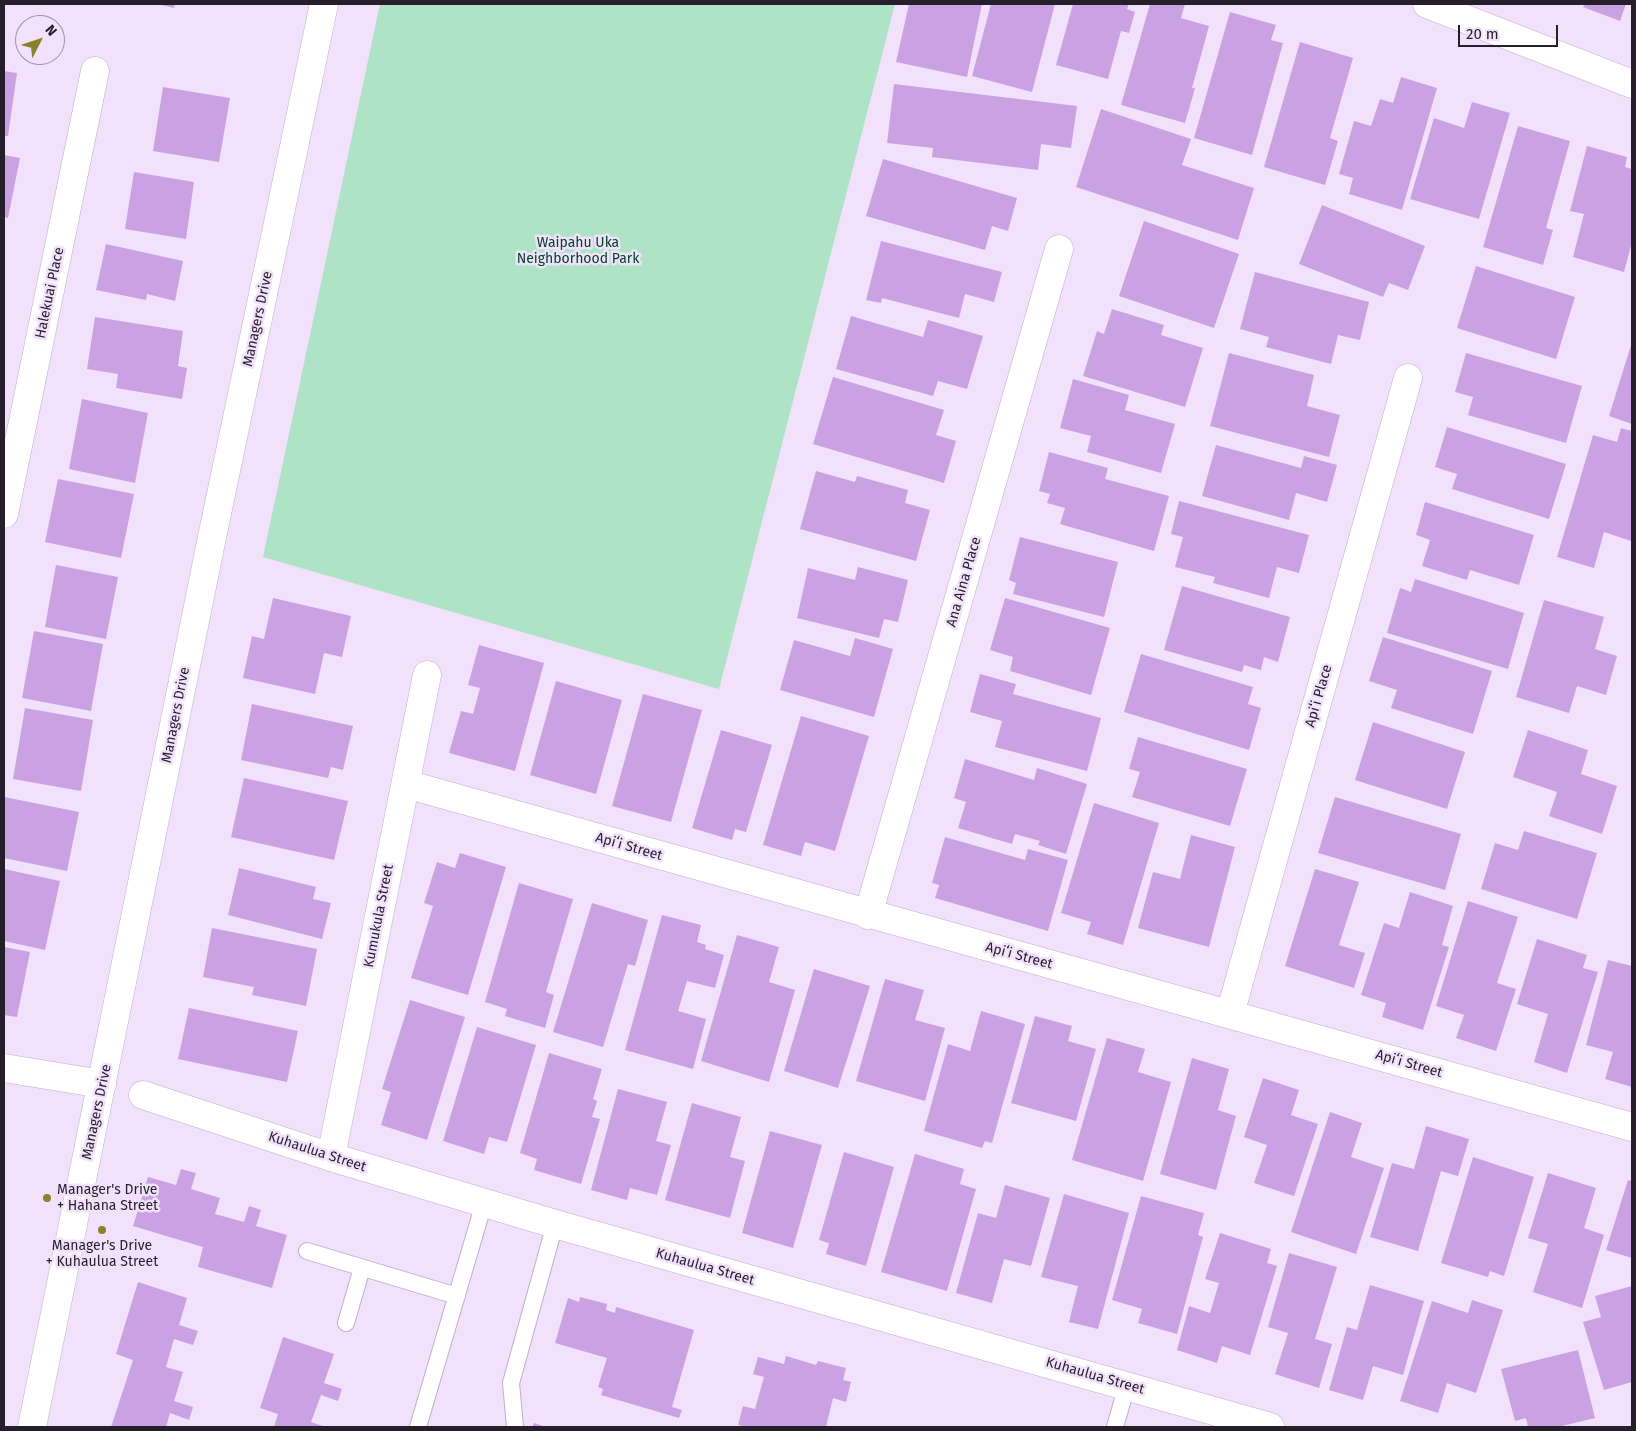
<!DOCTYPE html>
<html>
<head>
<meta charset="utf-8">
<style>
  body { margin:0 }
  #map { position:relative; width:1636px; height:1431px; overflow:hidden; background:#f1e1fb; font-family:"Fira Sans",sans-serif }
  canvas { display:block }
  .frame { position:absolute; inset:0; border:5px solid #261f2b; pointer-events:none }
  .north { position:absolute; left:15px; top:15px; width:50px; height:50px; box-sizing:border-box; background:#f1e1fb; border:1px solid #a093a8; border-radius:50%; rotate:49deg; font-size:14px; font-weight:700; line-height:20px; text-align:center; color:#261f2b }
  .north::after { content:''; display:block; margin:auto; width:18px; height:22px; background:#89822a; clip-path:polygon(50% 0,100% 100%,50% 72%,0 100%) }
  .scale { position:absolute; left:1458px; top:25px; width:100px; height:22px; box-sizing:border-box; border:2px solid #261f2b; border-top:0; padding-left:6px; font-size:15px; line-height:18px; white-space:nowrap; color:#261f2b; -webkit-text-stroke:4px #f1e1fb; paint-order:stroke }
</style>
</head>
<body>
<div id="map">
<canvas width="1636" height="1431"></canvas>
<div class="frame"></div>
<div class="north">N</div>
<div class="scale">20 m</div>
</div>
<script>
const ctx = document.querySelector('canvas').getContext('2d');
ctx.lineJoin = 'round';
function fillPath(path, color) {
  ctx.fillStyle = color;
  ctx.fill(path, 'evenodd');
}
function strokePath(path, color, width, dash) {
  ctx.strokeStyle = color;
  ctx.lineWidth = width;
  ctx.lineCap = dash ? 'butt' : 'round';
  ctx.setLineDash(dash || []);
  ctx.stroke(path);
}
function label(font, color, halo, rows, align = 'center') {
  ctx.font = font + ' "Fira Sans",sans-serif';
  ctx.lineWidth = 5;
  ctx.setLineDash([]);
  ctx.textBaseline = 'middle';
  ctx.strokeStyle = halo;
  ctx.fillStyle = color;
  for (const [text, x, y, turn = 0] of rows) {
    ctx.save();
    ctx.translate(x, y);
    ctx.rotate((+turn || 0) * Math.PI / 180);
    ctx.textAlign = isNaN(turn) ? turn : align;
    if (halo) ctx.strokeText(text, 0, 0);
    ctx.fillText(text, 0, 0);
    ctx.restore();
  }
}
fillPath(new Path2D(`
  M380 4H895L719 689 263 557Z`), '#aee3c5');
fillPath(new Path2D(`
  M157 4H175L174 8Z
  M909 4H982L967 77 896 62Z
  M991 4H1055L1032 92 972 76Z
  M1073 4H1129L1127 9 1135 12 1129 33 1121 31 1108 79 1056 65Z
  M1150 4H1185L1181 18 1209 26 1192 88H1195L1185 123 1121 105Z
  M1585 4H1626L1620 21 1583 7Z
  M1230 12 1276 25 1271 40 1283 43 1252 155 1194 138Z
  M1300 42 1353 58 1330 138 1338 141 1325 185 1264 167Z
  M4 71 17 73 8 136H4Z
  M1401 77 1437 88 1402 210 1349 194 1353 178 1339 174 1354 121 1371 126 1380 99 1393 103Z
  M894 84 1077 106 1071 148 1041 144 1038 170 932 157 933 148 887 143Z
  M163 87 230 98 219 162 153 151Z
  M1472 102 1510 113 1479 219 1410 199 1434 118 1464 128Z
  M1101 109 1191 139 1182 165 1254 188 1238 240 1076 187Z
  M1518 126 1570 141 1546 228 1553 230 1543 265 1483 247Z
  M1587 146 1627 157 1625 167 1632 169V242L1624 272 1573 257 1584 214 1570 211Z
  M4 155 20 158 8 218 4 217Z
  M883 159 1017 198 1008 231 992 226 985 250 866 216Z
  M134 172 194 182 186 239 125 229Z
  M1322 205 1425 246 1408 290 1389 283 1383 297 1299 264Z
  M1144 221 1239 254 1214 328 1119 296Z
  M881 241 1002 272 994 302 965 294 959 318 882 298 881 303 866 300Z
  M106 244 183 261 175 301 147 294 146 300 96 290Z
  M1476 266 1575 297 1556 359 1457 328Z
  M1255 272 1369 302 1360 340 1338 335 1331 364 1266 347 1269 337 1240 329Z
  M1112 309 1164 325 1161 335 1203 348 1185 407 1083 376 1097 331 1104 334Z
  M851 316 923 337 928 320 983 336 967 389 938 381 933 396 836 369Z
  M95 317 183 331 178 366 187 368 182 399 116 388 118 374 87 369Z
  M1632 342V424L1609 416Z
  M1229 353 1314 375 1307 406 1340 415 1329 457 1210 426Z
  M1466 353 1582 386 1566 443 1468 415 1473 397 1455 392Z
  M833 377 944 410 936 435 956 441 944 483 813 444Z
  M1073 379 1129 395 1125 410 1175 424 1161 473 1087 452 1091 436 1060 428Z
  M82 399 148 413 135 483 69 469Z
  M1447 427 1566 464 1549 519 1452 489 1457 474 1435 467Z
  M1621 428 1632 431 1631 541 1604 532 1594 568 1557 557 1593 435 1617 442Z
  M1216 445 1301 468 1304 456 1337 465 1327 502 1296 493 1289 520 1202 496Z
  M1049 452 1108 468 1105 479 1169 496 1154 551 1060 524 1065 508 1047 503 1050 494 1039 491Z
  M816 471 855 482 857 476 908 490 905 503 930 510 916 561 800 529Z
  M58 479 134 494 121 558 45 542Z
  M1179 501 1309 535 1299 573 1277 567 1269 598 1213 583 1215 577 1175 567 1183 537 1171 534Z
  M1425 502 1534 535 1519 585 1470 570 1467 580 1422 566 1430 540 1416 535Z
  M1020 537 1118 562 1104 617 1013 594 1016 583 1009 580Z
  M56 565 118 577 106 639 45 627Z
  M858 567 908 580 898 622 884 619 879 638 797 618 808 568 855 580Z
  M1415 579 1524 613 1508 669 1387 633 1400 588 1411 592Z
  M1182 586 1290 617 1278 662 1264 657 1261 670 1244 665 1242 672 1164 650Z
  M273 598 351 616 342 657 324 653 315 694 243 678 252 636 264 639Z
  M1005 598 1110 628 1091 695 1010 671 1013 657 990 650Z
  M1544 600 1604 617 1595 649 1617 656 1606 695 1577 686 1569 713 1516 697Z
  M34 631 103 644 91 711 22 698Z
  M1383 637 1492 671 1473 734 1391 708 1397 690 1369 681Z
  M855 638 893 649 874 717 780 690 794 640 850 656Z
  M479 645 544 663 515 771 449 753 461 711 473 714 480 688 468 685Z
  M1141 654 1253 687 1248 704 1261 708 1249 750 1124 712Z
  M980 674 1016 684 1013 694 1101 718 1087 771 995 747 1002 721 970 712Z
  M556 681 622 700 596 794 530 775Z
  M643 694 702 710 671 822 612 806Z
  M252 704 353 726 343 770 331 767 328 778 241 760Z
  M25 708 93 720 81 791 13 779Z
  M801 716 869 736 835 851 805 842 801 856 763 845Z
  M1373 722 1465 752 1447 809 1355 780Z
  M721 730 772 745 746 832 735 829 732 840 692 828Z
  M1528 730 1588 750 1581 774 1617 786 1602 834 1549 816 1557 792 1513 777Z
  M1138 737 1247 769 1230 826 1132 797 1140 772 1129 769Z
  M965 759 1034 780 1037 768 1087 784 1066 854 1038 845 1040 841 1015 834 1012 844 958 828 966 802 954 798Z
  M244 778 348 801 334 860 231 837Z
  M4 797 79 812 67 871 4 858Z
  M1335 797 1461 834 1445 890 1318 853Z
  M1094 803 1159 823 1123 945 1087 934 1091 922 1061 913Z
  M1524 831 1597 853 1577 919 1481 889 1495 843 1518 850Z
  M1191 835 1235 847 1209 947 1138 928 1153 872 1180 879Z
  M945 837 1025 860 1028 849 1068 860 1048 931 935 898 939 885 932 883Z
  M460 853 506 867 468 995 411 978 433 906 424 903 437 862 455 868Z
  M239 868 316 887 313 899 331 903 322 939 228 915Z
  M4 869 60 881 45 950 4 941Z
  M1315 869 1359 882 1339 945 1365 953 1354 988 1285 966Z
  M519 883 573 899 546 992 554 995 545 1028 505 1016 507 1009 485 1002Z
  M1410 892 1453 906 1442 945 1449 947 1423 1030 1382 1017 1386 1003 1361 995 1384 923 1399 928Z
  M1468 901 1518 917 1497 983 1516 989 1496 1051 1456 1038 1464 1015 1436 1006Z
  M592 903 648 920 635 966 628 964 603 1047 553 1032Z
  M662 915 701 925 697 942 706 945 705 949 724 955 715 988 687 981 678 1011 706 1019 693 1069 625 1050Z
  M212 928 317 949 306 1006 252 995 254 987 203 977Z
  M737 935 779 947 769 982 795 990 769 1082 701 1061Z
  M1537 939 1587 955 1583 968 1598 972 1567 1073 1534 1062 1548 1014 1517 1004Z
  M4 947 30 952 17 1017 4 1015Z
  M1608 960 1632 966V1087L1605 1079 1613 1052 1586 1045Z
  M814 969 870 986 838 1088 784 1071Z
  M885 979 924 990 915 1020 945 1028 925 1101 856 1081Z
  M410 1000 465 1017 427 1140 381 1125 391 1092 382 1089Z
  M189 1008 298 1031 287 1082 178 1059Z
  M981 1011 1025 1024 992 1143 985 1141 982 1148 924 1131 948 1044 970 1051Z
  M1035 1016 1072 1026 1068 1041 1096 1049 1076 1121 1011 1103Z
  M477 1027 536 1045 507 1142 489 1137 484 1154 443 1141Z
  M1107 1038 1145 1049 1138 1072 1171 1082 1143 1181 1072 1160Z
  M549 1053 602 1069 593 1099 597 1101 592 1117 600 1119 581 1184 534 1170 537 1159 520 1153Z
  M1192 1058 1229 1069 1218 1110 1236 1116 1216 1190 1160 1174Z
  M1263 1078 1299 1090 1291 1115 1318 1124 1294 1196 1254 1183 1267 1145 1244 1137Z
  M618 1089 667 1102 656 1141 671 1145 657 1195 630 1188 627 1200 591 1190Z
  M692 1103 741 1117 730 1157 745 1161 730 1218 665 1200Z
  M1330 1112 1362 1123 1351 1157 1384 1168 1356 1254 1291 1232Z
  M1426 1126 1469 1139 1458 1176 1441 1171 1418 1251 1370 1237 1392 1163 1414 1169Z
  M770 1131 822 1145 793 1248 742 1233Z
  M844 1152 894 1167 866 1266 826 1254 829 1243 819 1240Z
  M915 1154 964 1169 960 1184 976 1189 947 1291 881 1272Z
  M1473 1157 1534 1177 1504 1276 1490 1271 1488 1277 1441 1263Z
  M181 1169 196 1173 191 1189 220 1198 215 1214 244 1222 249 1206 261 1210 256 1226 287 1235 272 1288 198 1267 203 1247 133 1226 148 1177 176 1185Z
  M1548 1173 1596 1188 1584 1228 1604 1235 1582 1308 1533 1292 1548 1244 1528 1238Z
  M1628 1180 1632 1181V1258L1606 1250Z
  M1005 1185 1050 1198 1031 1266 1004 1259 992 1303 956 1293 978 1213 996 1218Z
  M1064 1194 1129 1213 1098 1329 1069 1322 1078 1286 1041 1277Z
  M1141 1196 1204 1213 1198 1235 1203 1237 1177 1334 1138 1323 1142 1309 1112 1300Z
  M1220 1233 1271 1249 1267 1263 1277 1266 1250 1355 1222 1346 1217 1363 1177 1350 1189 1306 1210 1313 1219 1283 1205 1279Z
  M1289 1253 1337 1267 1315 1339 1332 1344 1319 1388 1275 1374 1288 1333 1268 1327Z
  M138 1282 187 1298 179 1325 198 1331 193 1345 174 1339 166 1367 183 1372 174 1401 193 1407 189 1420 170 1413 166 1427H111L133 1360 116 1354Z
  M1370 1285 1424 1301 1403 1375 1373 1366 1363 1400 1329 1390 1347 1327 1357 1330Z
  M1632 1286V1382L1604 1390 1583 1322 1601 1317 1595 1296Z
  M580 1297 607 1304 606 1310 615 1313 616 1307 694 1330 672 1407 682 1410 679 1418 601 1395 603 1389 598 1387 607 1358 555 1343 568 1298 579 1302Z
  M1472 1300 1503 1310 1476 1393 1447 1383 1438 1413 1400 1401 1432 1301 1468 1313Z
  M283 1337 334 1354 324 1383 342 1389 338 1401 321 1395 311 1422 326 1427H274L278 1414 260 1408Z
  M1578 1350 1595 1418 1558 1427H1528L1526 1418 1515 1421 1501 1369Z
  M786 1356 816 1365 818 1361 846 1368 843 1380 851 1382 846 1402 833 1398 826 1427H747L738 1425 743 1406 755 1409 764 1377 753 1374 758 1357 784 1364Z
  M534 1423 546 1427H532Z`), '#caa2e3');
const service = new Path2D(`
  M307 1251 457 1296
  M346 1323 362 1268
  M418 1427 484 1203
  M515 1427 511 1383 555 1224
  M1115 1427 1127 1385`);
const minor = new Path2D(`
  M4 514 95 71
  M406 784 1632 1127
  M868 915 1059 249
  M1230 1014 1408 378
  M4 1068 102 1084
  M143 1095 331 1157 555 1224 1270 1427
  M331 1157 427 675`);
const tertiary = new Path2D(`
  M1427 4 1632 84
  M32 1427 211 542 324 4`);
strokePath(service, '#c1aecd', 18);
strokePath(minor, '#c1aecd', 29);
strokePath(tertiary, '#c1aecd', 29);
strokePath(service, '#fff', 16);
strokePath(minor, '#fff', 28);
strokePath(tertiary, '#fff', 28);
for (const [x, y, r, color] of [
  [47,1198,5,"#89822a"],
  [102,1230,5,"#89822a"]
]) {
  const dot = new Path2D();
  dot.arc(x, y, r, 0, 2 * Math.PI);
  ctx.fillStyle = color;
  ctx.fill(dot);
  strokePath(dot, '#f1e1fb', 2);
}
label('14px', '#004429', '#f1e1fb', [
  ["Waipahu Uka",578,243],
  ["Neighborhood Park",578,259]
]);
label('14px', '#261f2b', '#f1e1fb', [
  ["Halekuai Place",50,293,-78],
  ["Managers Drive",258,319,-78],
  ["Ana Aina Place",964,582,-74],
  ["Apiʻi Place",1319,696,-74],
  ["Managers Drive",176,715,-79],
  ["Apiʻi Street",629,847,16],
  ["Kumukula Street",379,916,-79],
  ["Apiʻi Street",1019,956,15],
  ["Apiʻi Street",1409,1064,16],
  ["Managers Drive",97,1112,-78],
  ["Kuhaulua Street",317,1152,18],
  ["Kuhaulua Street",705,1267,16],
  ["Kuhaulua Street",1095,1376,16]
]);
label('14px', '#261f2b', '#f1e1fb', [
  ["Manager's Drive",57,1190],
  ["+ Hahana Street",57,1206],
  ["Manager's Drive",102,1246,"center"],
  ["+ Kuhaulua Street",102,1262,"center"]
], 'left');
</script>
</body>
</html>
